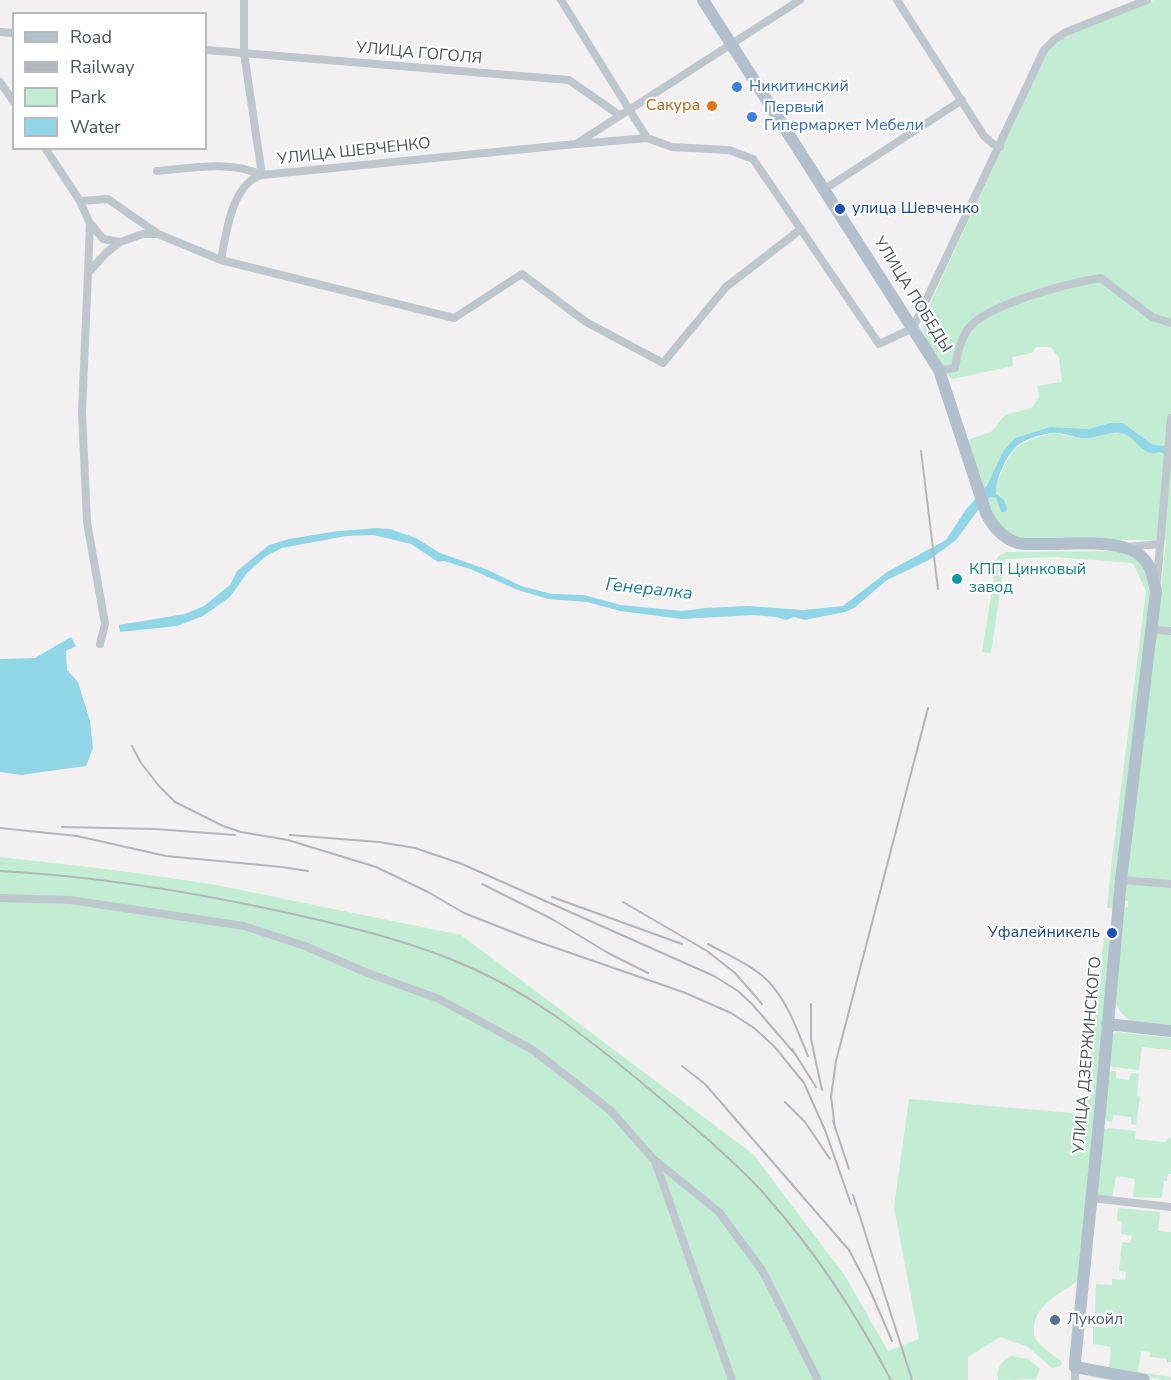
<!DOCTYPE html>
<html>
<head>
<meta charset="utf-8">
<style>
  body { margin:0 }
  #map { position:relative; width:1171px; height:1380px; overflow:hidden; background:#f2f0f0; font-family:"Nunito Sans",sans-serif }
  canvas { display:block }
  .legend { position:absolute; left:12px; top:12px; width:195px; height:138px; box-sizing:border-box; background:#fff; border:2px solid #b6babe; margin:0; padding:8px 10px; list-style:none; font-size:18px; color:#49535d }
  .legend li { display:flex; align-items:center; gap:12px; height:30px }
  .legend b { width:30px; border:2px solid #b6babe }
</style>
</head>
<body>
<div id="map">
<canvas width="1171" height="1380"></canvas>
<ul class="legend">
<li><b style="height:8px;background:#b2c0cd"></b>Road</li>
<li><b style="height:8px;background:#b3b5ba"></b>Railway</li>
<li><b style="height:16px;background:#c2edd2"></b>Park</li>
<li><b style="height:16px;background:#91d6e7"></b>Water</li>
</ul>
</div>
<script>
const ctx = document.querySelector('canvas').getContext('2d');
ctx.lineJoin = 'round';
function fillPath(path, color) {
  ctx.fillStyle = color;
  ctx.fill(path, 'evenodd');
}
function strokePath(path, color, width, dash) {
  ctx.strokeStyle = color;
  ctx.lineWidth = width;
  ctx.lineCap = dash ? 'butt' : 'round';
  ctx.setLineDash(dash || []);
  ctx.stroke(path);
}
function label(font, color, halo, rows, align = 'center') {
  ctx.font = font + ' "Nunito Sans",sans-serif';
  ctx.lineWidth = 4.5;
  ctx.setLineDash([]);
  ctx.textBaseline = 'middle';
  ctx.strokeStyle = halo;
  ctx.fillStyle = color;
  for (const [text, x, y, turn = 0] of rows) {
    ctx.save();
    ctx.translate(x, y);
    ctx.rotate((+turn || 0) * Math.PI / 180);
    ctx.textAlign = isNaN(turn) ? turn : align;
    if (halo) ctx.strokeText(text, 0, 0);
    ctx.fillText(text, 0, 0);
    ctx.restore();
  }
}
fillPath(new Path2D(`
  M1154 0H1171V446L1153 445 1123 423H1110L1089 429 1050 427 1015 438 983 490 968 440 991 432 1005 415 1032 408 1039 397 1037 386 1062 382 1059 358 1051 347H1036L1032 353 1012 357 1013 366 952 379C937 364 921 340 923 319L1047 51 1055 42 1066 36Z
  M1056 433 1072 437 1122 433 1130 436 1146 452H1160L1171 457V1027C1144 1025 1124 1028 1114 998L1123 908 1128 907V901L1123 900 1160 602 1166 540H1036C1005 537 999 529 987 501L990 497 996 498 997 503 1004 504V500L995 494C995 485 999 478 1003 470 1014 442 1028 439 1056 433Z
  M1115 551C1146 561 1151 569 1150 601L1113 908H1107L1111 867 1146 591 1134 565 1131 563 1055 557 1005 559 991 653 982 652 997 558 1000 555 1007 552Z
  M0 857 114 870 211 884 461 935 753 1154 845 1276 888 1351 919 1339 894 1207 909 1099 1084 1114 1104 937 1112 938 1078 1281C1062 1292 1035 1305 1034 1327 1034 1332 1033 1336 1037 1341 1043 1349 1054 1355 1062 1362L1061 1366 1052 1368 1028 1347 1000 1337 968 1357V1380H0Z
  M1116 1032 1171 1038V1050L1142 1047 1139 1070 1113 1067 1107 1063 1110 1036Z
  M1112 1071H1116V1078L1129 1080 1131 1073 1139 1074 1137 1096 1140 1097 1136 1125 1131 1124V1117L1113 1115 1112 1122 1107 1121 1102 1113 1106 1075Z
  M1109 1128 1136 1131 1135 1139 1165 1142 1171 1137V1174H1168L1167 1181H1164L1162 1197 1160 1198 1133 1197 1135 1179 1116 1176 1113 1195 1111 1198 1098 1196 1095 1191 1102 1130Z
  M1118 1208 1160 1212 1158 1231 1171 1232V1362H1167V1359L1150 1357V1352L1141 1351 1138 1372 1171 1377V1380H1163L1092 1364 1109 1367 1111 1347 1093 1344V1327L1108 1328 1110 1315 1095 1313 1096 1284 1112 1285V1279L1125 1280 1126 1272 1119 1271 1122 1242 1130 1243 1132 1236 1121 1234 1122 1222 1117 1221Z
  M1011 1356 1028 1359 1040 1369 1036 1379 998 1380C996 1368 1001 1361 1011 1356Z`), '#c2edd2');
fillPath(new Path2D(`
  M1110 423H1123L1153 445 1171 446V457L1160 452C1141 459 1137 435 1120 433 1110 432 1099 437 1088 438 1077 439 1066 433 1056 433 1044 433 1024 439 1016 447 1006 457 995 479 996 494L1004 500 1007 509 1005 512H1001L996 498 990 497 976 513 956 540 929 560 887 580 854 608 845 612 805 620 794 617 786 620 776 617 753 615 682 619 620 611 587 602 548 599 518 590 470 569 444 561 438 562 411 544 373 535 346 536 282 548 266 556 247 573 230 597 203 616 177 626 120 632 119 625 185 614 204 606 230 585 237 571 269 545 289 539 338 531 378 528 390 529 416 538 440 553 488 570 521 586 552 594 584 595 621 605 682 611 706 608 748 606 803 610 843 606 887 572 946 540 965 511 987 485 1004 450 1015 438 1050 427 1089 429Z
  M71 637 76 646 66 651 67 670 78 682 90 721 93 748 86 766 21 775 0 772V659L35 658Z`), '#91d6e7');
strokePath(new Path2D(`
  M244 0V53L262 175
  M561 0 647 138 672 147 729 150 753 159 879 344 913 328 1044 50 1055 39 1066 32 1147 0
  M897 0 984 136 993 144 1000 147
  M0 32 14 33
  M206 50 569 80 619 115
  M0 82 14 102
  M578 144 647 138
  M45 148 80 201 90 224 82 413 87 522 105 624 100 644
  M157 171C192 168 229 160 262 175L576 144 800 0
  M825 189 962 100
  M80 201 108 199 158 234 221 260 454 318 522 274 586 322 663 363 726 287 801 229
  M91 224 103 239 120 242 143 234H158
  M221 260C226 233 232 183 262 175
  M89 272 106 253 120 242
  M939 370 955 368C957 353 960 341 968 329 987 304 1069 283 1101 278L1152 317 1171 323
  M1127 547 1160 544
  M1157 581 1171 418
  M1151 630 1171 631
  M1121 880 1171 884
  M0 898 70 900 244 926 305 946 365 972 439 999 533 1050 610 1110 655 1161 732 1380
  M656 1161 719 1212 762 1270 818 1380
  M1091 1198 1171 1207
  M1075 1380V1367`), '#bfc7ce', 8);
strokePath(new Path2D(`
  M703 0 939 370 986 513C992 525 1002 537 1015 542 1022 545 1031 544 1038 544 1066 545 1121 537 1142 557 1152 566 1153 579 1156 591L1121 880 1099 1123 1075 1362V1367L1144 1380
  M1107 1024 1171 1031`), '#b2c0cd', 12);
strokePath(new Path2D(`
  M921 451 938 589
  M132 746 141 763 159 786 175 802 223 826 241 832 288 840 376 867 428 892 464 913 530 939 683 992 731 1013 754 1028 774 1046 804 1083 825 1130 851 1204
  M62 827 155 829 235 835
  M0 828 77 836 166 856 282 867 308 871
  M290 835 379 842 415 848 462 864 714 976 738 991 752 1004 796 1055
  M0 871C94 876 187 891 279 911 347 926 413 941 476 970 532 996 578 1031 625 1069 655 1093 683 1118 712 1143 730 1160 750 1177 766 1196 814 1250 858 1317 891 1380
  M482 884 552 919 608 953 648 973
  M552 897 682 944
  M623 902 707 951 735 973 762 1004
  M708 944C728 955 752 965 768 981 788 1002 797 1030 808 1056
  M811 1004V1039L822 1090
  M792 1049 816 1087
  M682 1066 705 1084 849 1250 870 1290 892 1341
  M785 1102 805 1122 830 1159
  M833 1121 849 1169
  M835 1128 831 1097 836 1061 928 708
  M853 1195 912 1380`), '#b3b5ba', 2);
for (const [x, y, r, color] of [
  [737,87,6,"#3f7fe0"],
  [712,106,6,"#e8710a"],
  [752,117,6,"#3f7fe0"],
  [840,209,6,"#1a4fb4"],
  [957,579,6,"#0f9aa8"],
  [1112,933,6,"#1a4fb4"],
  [1055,1320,6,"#5c6f8a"]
]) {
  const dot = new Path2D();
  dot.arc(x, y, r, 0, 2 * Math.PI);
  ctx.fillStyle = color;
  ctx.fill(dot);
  strokePath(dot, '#fff', 2);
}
label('16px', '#49535d', '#fff', [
  ["УЛИЦА ГОГОЛЯ",419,54,5],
  ["УЛИЦА ШЕВЧЕНКО",354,152,-6],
  ["УЛИЦА ПОБЕДЫ",912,295,58],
  ["УЛИЦА ДЗЕРЖИНСКОГО",1088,1055,-85]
]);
label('16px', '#366cbe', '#fff', [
  ["Никитинский",749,87],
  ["Первый",764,108],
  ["Гипермаркет Мебели",764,126]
], 'left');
label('16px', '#c56008', '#fff', [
  ["Сакура",700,106]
], 'right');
label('16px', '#164399', '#fff', [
  ["улица Шевченко",852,209],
  ["Уфалейникель",1100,933,"right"]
], 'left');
label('16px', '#0d838f', '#fff', [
  ["КПП Цинковый",969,570],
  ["завод",969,588]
], 'left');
label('16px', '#4e5e75', '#fff', [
  ["Лукойл",1067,1320]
], 'left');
label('italic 18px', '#15809d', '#fff', [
  ["Генералка",649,590,6]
]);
</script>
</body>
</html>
